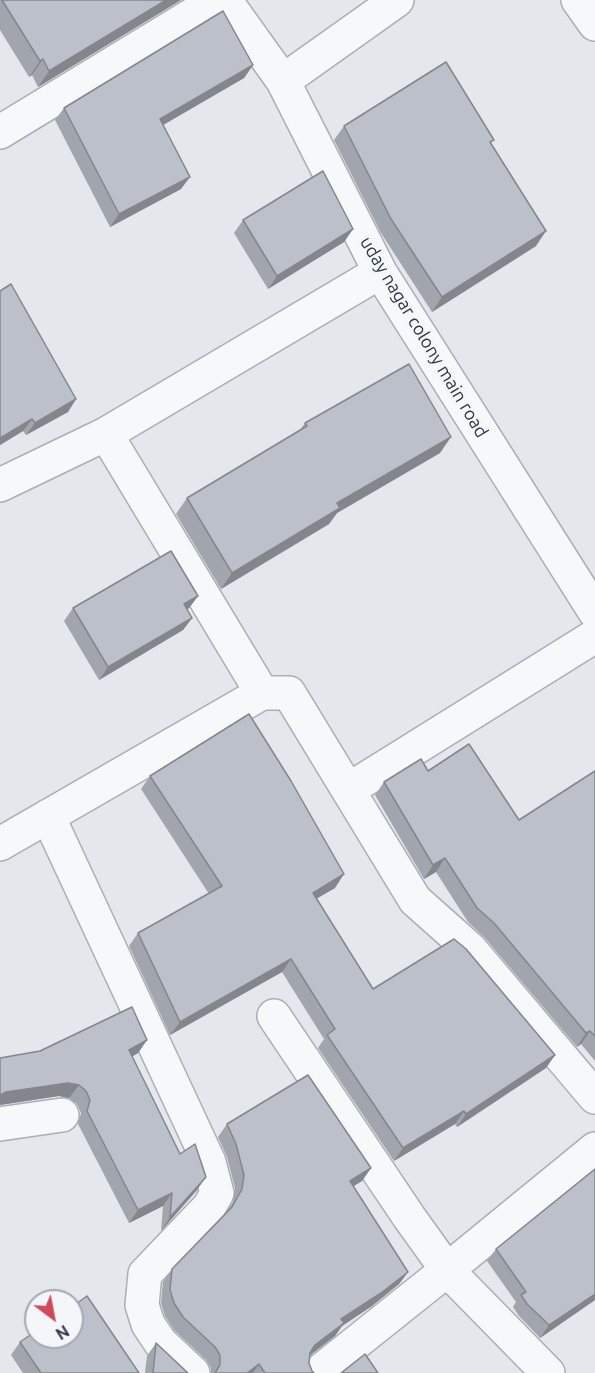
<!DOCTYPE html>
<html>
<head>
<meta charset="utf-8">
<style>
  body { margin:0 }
  #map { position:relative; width:595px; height:1373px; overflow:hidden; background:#e4e7ec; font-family:Ubuntu,sans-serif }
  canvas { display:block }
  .north { position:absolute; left:24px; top:1289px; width:60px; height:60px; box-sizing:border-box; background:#f4f6f9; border:2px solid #a4a8b1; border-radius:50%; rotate:148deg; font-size:16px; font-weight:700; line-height:24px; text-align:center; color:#2b3445 }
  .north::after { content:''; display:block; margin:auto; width:21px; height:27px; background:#d1495b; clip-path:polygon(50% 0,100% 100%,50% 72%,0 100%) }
</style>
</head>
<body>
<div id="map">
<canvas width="595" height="1373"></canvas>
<div class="north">N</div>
</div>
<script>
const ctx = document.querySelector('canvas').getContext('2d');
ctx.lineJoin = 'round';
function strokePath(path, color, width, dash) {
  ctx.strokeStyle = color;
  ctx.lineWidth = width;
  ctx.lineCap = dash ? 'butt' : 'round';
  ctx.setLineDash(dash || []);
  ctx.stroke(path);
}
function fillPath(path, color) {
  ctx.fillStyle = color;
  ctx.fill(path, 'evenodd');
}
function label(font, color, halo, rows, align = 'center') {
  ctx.font = font + ' Ubuntu,sans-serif';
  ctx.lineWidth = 6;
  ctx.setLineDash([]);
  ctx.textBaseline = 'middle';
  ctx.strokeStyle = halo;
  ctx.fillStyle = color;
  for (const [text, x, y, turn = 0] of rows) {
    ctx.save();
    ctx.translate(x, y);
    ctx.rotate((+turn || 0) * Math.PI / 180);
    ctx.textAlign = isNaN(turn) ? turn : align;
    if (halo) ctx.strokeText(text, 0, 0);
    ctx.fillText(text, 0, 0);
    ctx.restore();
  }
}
const minor = new Path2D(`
  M225 0 283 81
  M397 0 283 81 380 272 595 612
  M578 0 595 24
  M0 132 217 0
  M106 434 380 272
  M0 485 106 434 262 693 0 844
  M262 693H289L415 900 470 949 595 1097
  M348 790 595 636
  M48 816 209 1162 217 1193 209 1207 145 1274 142 1305 148 1324 160 1342 193 1373
  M274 1016 409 1217 447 1270 318 1373
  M0 1124 62 1115
  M548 1373 447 1270 595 1149`);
strokePath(minor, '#a9aeb7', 36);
strokePath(minor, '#f7f8fa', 33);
fillPath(new Path2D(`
  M0 0H181L38 87 32 75 29 77 0 30Z
  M253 65 244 78 163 125 181 189 110 227 55 120 64 108Z
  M344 126 491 144 536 246 432 312 381 233 334 140Z
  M243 220 353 229 344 242 268 289 234 233Z
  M0 291 76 399 68 412 26 435 23 431 0 445Z
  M305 423 440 453 337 513 329 524 221 589 176 514 187 498 300 430Z
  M198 596 189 608 187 610 192 618 183 630 99 680 64 621 73 608Z
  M428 771 519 820 595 771V1061L581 1044 577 1047 484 937 468 922 436 872 424 879 375 795 384 782Z
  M150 776 335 888 316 898 373 989 555 1055 546 1068 457 1127 455 1124 394 1161 318 1048 324 1039 282 972 170 1035 129 946 138 933 209 894 141 789Z
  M147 1040 138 1053 132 1057 197 1190 161 1231 163 1206 129 1223 78 1124 81 1113 77 1104 69 1098 59 1096 0 1105V1058Z
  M227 1124 371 1168 362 1181 353 1186 408 1272 399 1284 372 1306 342 1326 335 1336 310 1356 309 1363 312 1371 314 1373H211V1368L206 1360 174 1330 165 1316 161 1303 163 1282 172 1269 228 1210 233 1202 235 1188 227 1157 218 1137Z
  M595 1169V1300L540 1338 519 1316 513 1307 516 1302 487 1261 496 1249Z
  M20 1342 139 1373H23L11 1355Z
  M156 1343 188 1373H145L147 1356Z`), '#a1a5ae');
fillPath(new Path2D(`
  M166 0H181L38 87 49 71Z
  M43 59 32 75 29 77 40 61Z
  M253 65 244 78 151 132 160 119Z
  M190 177 181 189 110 227 119 214Z
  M353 229 344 242 268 289 277 276Z
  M546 231 536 246 432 312 442 297Z
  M76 399 68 412 26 435 35 423Z
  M32 419 23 431 0 445V438Z
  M451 437 440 453 337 513 329 524 221 589 232 573 337 503Z
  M198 596 189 608 175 617 184 604Z
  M192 618 183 630 99 680 108 667Z
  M445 858 436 872 424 879 433 865Z
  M344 874 335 888 304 906 313 893Z
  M291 959 282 972 170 1035 180 1022Z
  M590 1031 581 1044 577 1047 586 1033Z
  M147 1040 138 1053 120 1063 129 1050Z
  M555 1055 546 1068 457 1127 466 1114Z
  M68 1083 79 1085 69 1098 59 1096 0 1105V1095L6 1092Z
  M464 1111 455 1124 394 1161 403 1148Z
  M371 1168 362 1181 341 1194 350 1181Z
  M206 1177 197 1190 161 1231 170 1217Z
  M172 1193 163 1206 129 1223 138 1210Z
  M408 1272 399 1284 372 1306 342 1326 335 1336 306 1358 315 1345 341 1319Z
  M595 1294V1300L540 1338 549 1325Z
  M259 1364 253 1373H247Z`), '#83868d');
const building = new Path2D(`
  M2 0H166L49 71 43 59 40 61Z
  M223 11 253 65 160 119 190 177 119 214 64 108Z
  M446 62 494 140 490 142 546 231 442 297 391 219 344 126Z
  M323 171 353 229 277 276 243 220Z
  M11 284 76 399 35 423 32 419 0 438V291Z
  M409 364 451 437 337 503 340 508 232 573 187 498 307 426 305 423Z
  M171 551 198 596 184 604 192 618 108 667 73 608Z
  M249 714 291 781 344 874 313 893 373 989 454 939 466 949 555 1055 466 1114 464 1111 403 1148 327 1035 335 1029 291 959 180 1022 138 933 222 886 150 776Z
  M469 744 519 820 595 771V1036L590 1031 586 1033 494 923 477 908 445 858 433 865 384 782 421 759 428 771Z
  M132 1007 147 1040 129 1050 180 1154 195 1144 206 1177 170 1217 172 1193 138 1210 87 1111 90 1100 86 1091 79 1085 68 1083 6 1092 0 1095V1058L40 1051Z
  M308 1075 371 1168 350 1181 408 1272 381 1293 341 1319 344 1323 315 1345 310 1353 309 1363 312 1371 314 1373H265L259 1364 247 1373H215L220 1365V1355L215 1347 183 1317 174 1303 170 1290 172 1269 232 1207 242 1189 244 1175 236 1144 227 1124Z
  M595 1169V1294L549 1325 527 1304 521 1295 526 1292 496 1249Z
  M87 1296 139 1373H41L20 1342 36 1331V1337H72V1307Z
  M156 1343 188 1373H153Z
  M365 1354 378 1373H341Z`);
fillPath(building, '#bbc0ca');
strokePath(building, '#83868d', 1.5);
label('18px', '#2b3445', '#f4f6f9', [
  ["uday nagar colony main road",424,337,59]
]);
</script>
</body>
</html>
